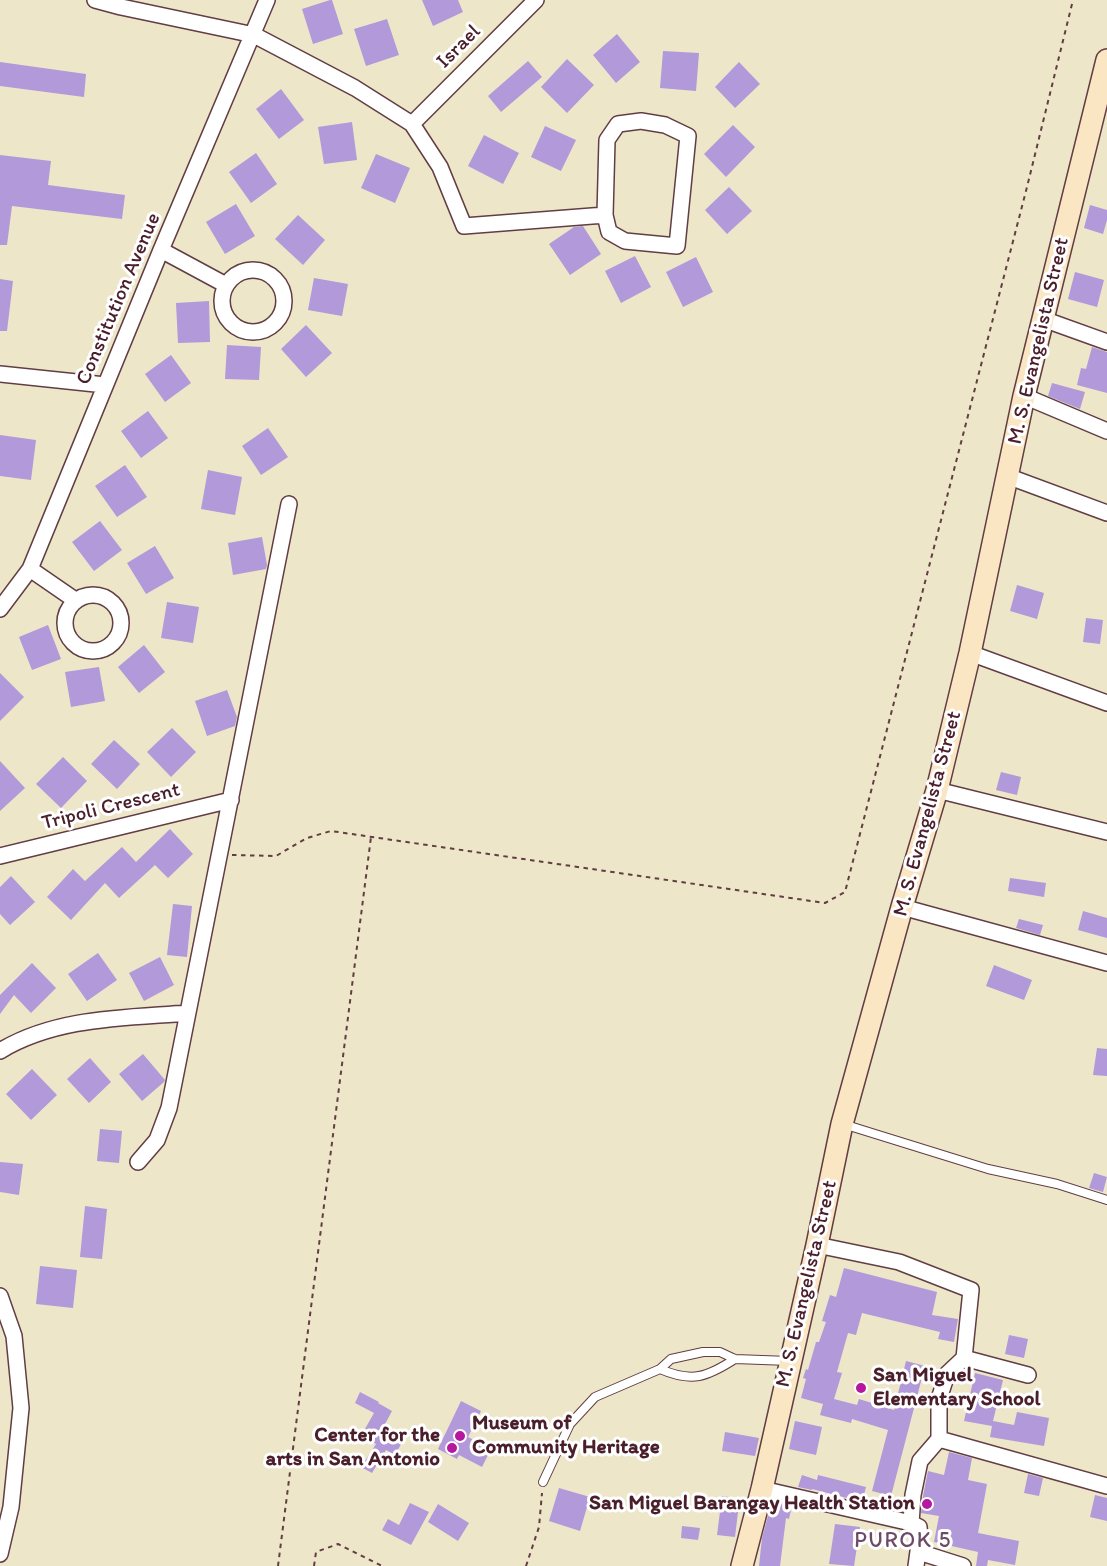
<!DOCTYPE html>
<html>
<head>
<meta charset="utf-8">
<style>
  body { margin:0 }
  canvas { display:block; background:#ede6c9 }
</style>
</head>
<body>
<canvas width="1107" height="1566"></canvas>
<script>
const ctx = document.querySelector('canvas').getContext('2d');
ctx.lineJoin = 'round';
function fillPath(path, color) {
  ctx.fillStyle = color;
  ctx.fill(path, 'evenodd');
}
function strokePath(path, color, width, dash) {
  ctx.strokeStyle = color;
  ctx.lineWidth = width;
  ctx.lineCap = dash ? 'butt' : 'round';
  ctx.setLineDash(dash || []);
  ctx.stroke(path);
}
function label(font, color, halo, rows, align = 'center') {
  ctx.font = font + ' Itim,sans-serif';
  ctx.lineWidth = 6;
  ctx.setLineDash([]);
  ctx.textBaseline = 'middle';
  ctx.strokeStyle = halo;
  ctx.fillStyle = color;
  for (const [text, x, y, turn = 0] of rows) {
    ctx.save();
    ctx.translate(x, y);
    ctx.rotate((+turn || 0) * Math.PI / 180);
    ctx.textAlign = isNaN(turn) ? turn : align;
    if (halo) ctx.strokeText(text, 0, 0);
    ctx.fillText(text, 0, 0);
    ctx.restore();
  }
}
fillPath(new Path2D(`
  M330 0H332L343 34 313 44 302 9Z
  M422 0H458L463 12 433 26Z
  M387 19 399 55 366 66 354 29Z
  M617 34 640 62 616 83 593 55Z
  M663 51 699 53 696 91 660 88Z
  M567 59 594 85 567 113 541 87Z
  M528 61 542 77 501 112 488 96Z
  M0 62 86 74 84 97 0 86Z
  M739 62 760 84 735 108 715 87Z
  M281 89 304 120 279 139 256 109Z
  M352 122 357 160 324 164 318 127Z
  M733 125 755 147 726 177 704 154Z
  M545 126 576 140 561 171 531 157Z
  M484 135 519 153 503 184 468 166Z
  M256 153 277 184 251 203 229 172Z
  M376 154 410 168 395 203 361 188Z
  M0 155 51 161 48 185 125 195 122 219 12 206 7 245H0Z
  M729 187 752 211 727 234 705 210Z
  M236 204 255 236 225 254 206 222Z
  M1090 205 1107 210V220L1103 234 1084 228Z
  M298 215 325 240 303 265 275 239Z
  M583 226 601 254 570 275 549 244 574 227Z
  M635 256 651 287 621 303 605 271Z
  M696 257 713 292 683 307 666 272Z
  M1075 272 1104 280 1097 307 1068 299Z
  M314 278 348 284 342 316 308 310Z
  M0 279 13 281 7 331H0Z
  M209 301 210 342 178 343 176 303Z
  M306 325 332 353 306 377 281 349Z
  M227 345 261 347 259 380 225 379Z
  M1092 347 1107 352V393L1077 385 1081 368 1086 369Z
  M171 355 191 383 165 402 145 374Z
  M1052 383 1085 392 1080 409 1048 396Z
  M148 411 168 438 141 458 121 431Z
  M268 428 288 457 261 475 242 446Z
  M0 435 36 440 31 480 0 476Z
  M125 465 147 497 117 517 95 486Z
  M208 470 242 477 235 515 201 509Z
  M100 521 122 550 94 571 72 542Z
  M262 537 267 565 266 569 233 575 228 543Z
  M155 546 174 578 146 594 127 563Z
  M1017 585 1044 593 1037 619 1010 611Z
  M167 602 199 607 193 643 161 638Z
  M1086 618 1103 620 1100 644 1083 642Z
  M48 625 61 659 32 670 19 637Z
  M144 645 165 672 139 693 118 667Z
  M99 667 105 701 71 707 65 672Z
  M0 673 24 697 0 721Z
  M227 690 237 717 235 726 207 736 195 701Z
  M172 728 196 752 171 777 147 752Z
  M114 740 140 764 117 789 91 764Z
  M63 757 87 781 61 808 36 784Z
  M0 761 25 788 0 811Z
  M1001 772 1021 777 1017 795 996 790Z
  M170 829 193 854 168 878 155 865 119 898 105 883 71 920 47 897 73 869 85 881 122 847 136 862Z
  M11 876 35 902 10 925 0 914V887Z
  M1010 878 1046 883 1044 897 1008 891Z
  M173 904 192 906 187 957 167 955Z
  M1083 911 1107 918V938L1078 930Z
  M1019 919 1043 925 1040 935 1016 928Z
  M98 953 117 980 87 1001 68 974Z
  M160 957 174 985 144 1001 129 973Z
  M32 963 56 988 31 1013 14 995 0 1014V995Z
  M994 965 1032 980 1024 1000 986 986Z
  M1097 1048 1107 1049V1076L1093 1075Z
  M143 1054 165 1080 164 1082 142 1101 119 1074Z
  M90 1058 111 1082 89 1103 67 1079Z
  M32 1069 57 1095 31 1120 6 1094Z
  M100 1129 122 1131 119 1163 97 1161Z
  M0 1162 23 1164 19 1195 0 1192Z
  M1094 1173 1107 1177 1103 1192 1089 1188Z
  M85 1206 107 1209 102 1259 80 1257Z
  M40 1266 77 1270 73 1308 36 1304Z
  M844 1268 937 1292 932 1315 958 1319 954 1342 938 1339 940 1332 862 1313 856 1335 848 1333 837 1372 842 1373 834 1399 857 1405 859 1399 894 1410 906 1361 925 1366 891 1496 872 1491 888 1430 852 1419 851 1423 820 1415 823 1404 801 1398 806 1379 803 1378 806 1369 808 1370 816 1342H819L826 1322 822 1321 830 1295 836 1297Z
  M1009 1335 1028 1339 1024 1358 1005 1354Z
  M975 1373 1003 1380 993 1421 1014 1425 1017 1412 1049 1418 1044 1446 990 1437 992 1426 964 1421Z
  M360 1392 379 1402 378 1403 392 1411 384 1426 405 1437 395 1455 386 1450 372 1473 361 1467 376 1444 361 1436 374 1413 355 1403Z
  M461 1401 481 1411 468 1437 491 1449 482 1467 459 1455 457 1459 438 1449Z
  M795 1421 822 1427 816 1455 789 1449Z
  M725 1432 759 1438 755 1456 722 1451Z
  M949 1452 972 1458 968 1480 987 1484 978 1533 1019 1541 1015 1565 988 1560 987 1566H976L978 1552 934 1542 939 1516 921 1513 923 1496 928 1471 944 1475Z
  M1028 1474 1043 1478 1039 1496 1024 1493Z
  M802 1475 817 1480 818 1475 866 1487 862 1502 812 1489V1490L798 1487Z
  M559 1488 590 1497 580 1531 549 1521Z
  M1095 1495 1107 1498V1521L1090 1517Z
  M722 1496 741 1499 740 1513 738 1512 735 1537 717 1535Z
  M772 1501 792 1506 789 1519 786 1518 780 1566H759L762 1538Z
  M410 1503 429 1512 411 1545 382 1530 388 1519 399 1525Z
  M438 1504 469 1523 458 1541 428 1522Z
  M835 1524 860 1527 854 1566 829 1564Z
  M682 1526 700 1528 698 1540 681 1538Z`), '#b299d9');
const lane = new Path2D(`
  M843 1124 988 1169 1057 1184 1107 1200
  M660 1369C692 1383 707 1377 735 1359
  M543 1482 570 1424 595 1397 660 1369 671 1359 703 1352H720L735 1359 789 1361`);
const street = new Path2D(`
  M95 0 121 7 254 35 355 88 412 124 440 167 464 226 605 215
  M641 121 665 125 688 136 677 246 625 241 609 232 605 215 607 140 618 124Z
  M412 124 536 0
  M161 250 226 285
  M222 301a31 31 0 1 1 62 0a31 31 0 1 1-62 0Z
  M1043 319 1107 342
  M0 374 105 385
  M1024 396 1107 431
  M1007 476 1107 513
  M30 569 75 600
  M65 623a28 28 0 1 1 56 0a28 28 0 1 1-56 0Z
  M0 609 30 569 161 250 267 0
  M970 653 1107 703
  M937 790 1107 832
  M0 856 231 800
  M902 907 1107 963
  M0 1051C56 1017 125 1018 188 1013
  M138 1162 157 1140 169 1108 289 504
  M817 1245 899 1262 971 1290 964 1358 947 1374 939 1399V1439
  M0 1296 14 1336 21 1408 11 1507 0 1554
  M964 1358 1028 1375
  M762 1489 911 1523 919 1527 920 1537 916 1566
  M911 1523 913 1495 920 1461 939 1439 1107 1486
  M919 1552 963 1566`);
const secondary = new Path2D(`
  M742 1566 762 1489 817 1245 842 1124 902 907 937 790 970 653 1024 396 1107 60`);
strokePath(lane, '#623d43', 10);
strokePath(street, '#623d43', 18);
strokePath(secondary, '#623d43', 24);
strokePath(new Path2D(`
  M232 855 276 856 307 838 331 831 825 903 845 892 1027 187 1073 0
  M278 1566 371 837
  M314 1566 316 1552 338 1544 382 1566
  M526 1566 539 1527 542 1493`), '#623d43', 2, [4.5, 4.5]);
strokePath(lane, '#fff', 8);
strokePath(street, '#fff', 15);
strokePath(secondary, '#fbe6c4', 21);
for (const [x, y, r, color] of [
  [861,1388,6,"#b5179e"],
  [460,1436,6,"#b5179e"],
  [452,1448,6,"#b5179e"],
  [927,1504,6,"#b5179e"]
]) {
  const dot = new Path2D();
  dot.arc(x, y, r, 0, 2 * Math.PI);
  ctx.fillStyle = color;
  ctx.fill(dot);
  strokePath(dot, '#fff', 2);
}
label('21px', '#4a1f2b', '#fff', [
  ["Israel",459,47,-45],
  ["Constitution Avenue",119,299,-67],
  ["M. S. Evangelista Street",1039,341,-77],
  ["Tripoli Crescent",111,807,-14],
  ["M. S. Evangelista Street",928,814,-75],
  ["M. S. Evangelista Street",807,1284,-77]
]);
label('bold 21px', '#4a1f2b', '#fff', [
  ["San Miguel",873,1376],
  ["Elementary School",873,1400],
  ["Museum of",472,1424],
  ["Community Heritage",472,1448],
  ["Center for the",440,1436,"right"],
  ["arts in San Antonio",440,1460,"right"],
  ["San Miguel Barangay Health Station",915,1504,"right"]
], 'left');
ctx.letterSpacing = '1.5px';
label('22px', '#6e4a68', '#fff', [
  ["PUROK 5",903,1541]
]);
ctx.letterSpacing = '0px';
</script>
</body>
</html>
